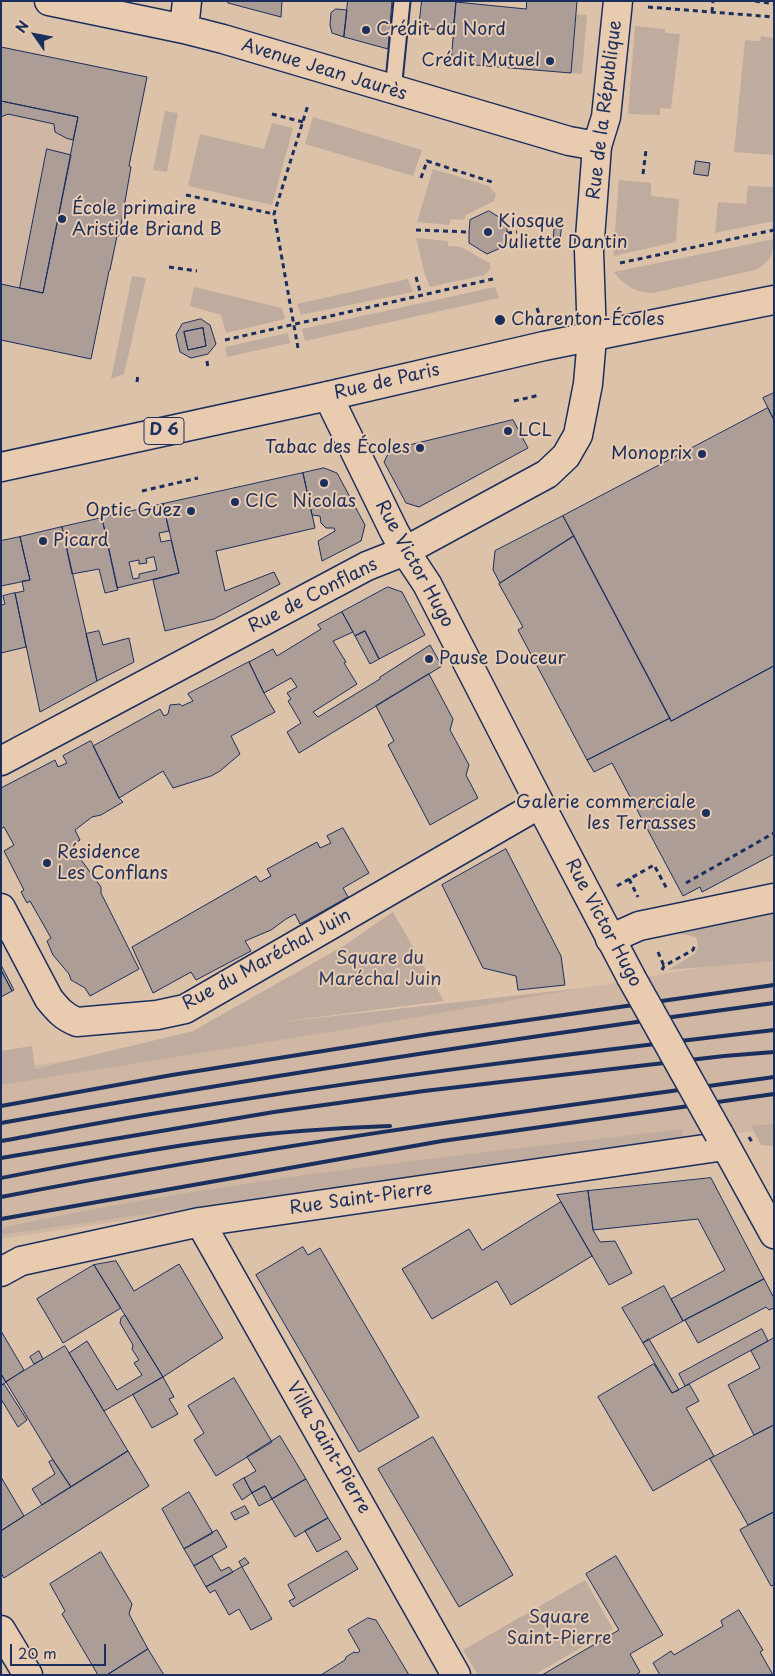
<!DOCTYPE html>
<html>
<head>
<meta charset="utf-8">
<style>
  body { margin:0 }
  #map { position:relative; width:775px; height:1676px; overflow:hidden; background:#ddc2aa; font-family:"Playpen Sans",sans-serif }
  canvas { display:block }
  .frame { position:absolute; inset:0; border:2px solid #1b2f5e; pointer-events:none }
  .north { position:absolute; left:10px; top:10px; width:50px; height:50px; -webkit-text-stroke:4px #e9cbaf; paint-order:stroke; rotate:303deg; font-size:14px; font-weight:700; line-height:20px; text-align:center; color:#1b2f5e }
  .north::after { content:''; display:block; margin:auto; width:18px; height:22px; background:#1b2f5e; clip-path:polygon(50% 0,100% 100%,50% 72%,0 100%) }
  .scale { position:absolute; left:10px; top:1644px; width:96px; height:22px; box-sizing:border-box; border:2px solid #1b2f5e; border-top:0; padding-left:6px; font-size:15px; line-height:18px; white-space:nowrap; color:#1b2f5e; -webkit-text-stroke:4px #e9cbaf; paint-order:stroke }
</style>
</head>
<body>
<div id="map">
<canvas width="775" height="1676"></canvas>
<div class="frame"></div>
<div class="north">N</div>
<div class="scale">20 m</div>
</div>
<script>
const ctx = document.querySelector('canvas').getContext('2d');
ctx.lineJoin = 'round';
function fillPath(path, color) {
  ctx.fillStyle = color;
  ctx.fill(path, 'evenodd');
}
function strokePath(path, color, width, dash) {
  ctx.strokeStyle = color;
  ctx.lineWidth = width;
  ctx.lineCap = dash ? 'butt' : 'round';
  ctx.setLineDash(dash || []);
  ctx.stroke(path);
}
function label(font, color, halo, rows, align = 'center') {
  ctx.font = font + ' "Playpen Sans",sans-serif';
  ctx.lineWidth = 4;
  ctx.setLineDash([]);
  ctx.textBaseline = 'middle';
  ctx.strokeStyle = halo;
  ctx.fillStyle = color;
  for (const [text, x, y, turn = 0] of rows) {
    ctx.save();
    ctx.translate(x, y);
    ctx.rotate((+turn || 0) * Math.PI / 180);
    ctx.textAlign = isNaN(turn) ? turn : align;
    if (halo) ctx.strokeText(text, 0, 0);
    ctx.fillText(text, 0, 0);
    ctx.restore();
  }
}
fillPath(new Path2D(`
  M1 47 147 77 129 166 131 167 119 236H117L110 270 109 271 91 359 1 340Z
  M774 954V1130L682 1137 1 1239V1070L601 985Z`), '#cfb7a4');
fillPath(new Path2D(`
  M576 14 587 15 582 74 571 73Z
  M635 26 665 29V33L680 34 671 109 660 108V115L628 114Z
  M761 36 774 38V155L734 152 745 40 760 41Z
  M165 111 178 113 167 172 153 170Z
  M313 117 422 150 413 176 305 144Z
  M272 123 293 128 272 205 188 186 200 134 264 149Z
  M433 169 489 186 496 194 494 201 466 215 464 220 451 219 449 225 417 222Z
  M619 180 651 183V196L679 199 676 242 613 256Z
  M748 186 774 187V221L715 233 718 202 746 204Z
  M416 238 448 241V246L461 247 490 263V270L484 275 430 287 425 275Z
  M774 239C774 254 769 264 755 270L653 293C636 292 625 287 614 272Z
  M132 276 146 278 124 374 111 379Z
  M408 279 413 292 301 315 297 304Z
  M194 287 282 308 285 319 226 333 221 315 190 306Z
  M495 287 499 298 305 341 302 329Z
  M288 333 290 343 227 357 225 347Z
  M774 908V961L668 970 696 953 698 947 696 937 666 931Z
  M393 912 444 1001 272 1023 582 988 349 1029 1 1085V1051L32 1046 35 1069 193 1031 345 945Z
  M774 1124V1146L761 1145 751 1126Z
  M683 1129 682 1137 1 1235V1228C226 1179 455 1156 683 1129Z
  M585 1580 613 1629 534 1675H478L463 1650Z`), '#c0ac9f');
const building = new Path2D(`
  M227 1H282L281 17 228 3Z
  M348 1H392L388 49 344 37Z
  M422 1H456L453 31 419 28Z
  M527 1H577L571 73 451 63 456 2 526 9Z
  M336 9 347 10 344 37 332 33 330 25 331 13Z
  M1 47 147 77 129 166 131 167 119 236H117L110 270 109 271 91 359 1 340V284L43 293 78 117 1 101Z
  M1 101 78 117 73 140 66 138 55 132 54 124 8 114 1 117Z
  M47 149 71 155 43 293 20 288Z
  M696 161 710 163 708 176 694 174Z
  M489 211 507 222V245L487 254 469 243V232L470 220Z
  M555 222 562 223 559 247 553 246Z
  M201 319 210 325 216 344 208 354 191 358 180 352 176 335 182 324ZM203 328 206 346 188 350 184 332Z
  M203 328 206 346 188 350 184 332Z
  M774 393V420L763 398Z
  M768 408 774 420V666L671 721 563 516Z
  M513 420 528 448 419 507 406 503 384 462 390 450Z
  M324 468 337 473 365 525 361 541 322 561 318 541 335 531 334 528H326L321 523 320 516 312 515 303 473Z
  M303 473 315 528 216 551 225 591 274 572 280 584 214 619 165 631 153 580 179 573 163 504Z
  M163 504 169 531 159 533 161 542 171 540 179 573 117 588 102 518ZM154 557 157 570 139 574V578L133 579 129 562 139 560V564L147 563 146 559Z
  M563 516 574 536 500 583 493 570 495 551Z
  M102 518 118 590 105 593 99 569 72 574 62 527Z
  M62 527 97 681 40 712 15 593 24 591 22 581 30 580 20 537Z
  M574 536 670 718 587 760 518 630 523 627 499 584Z
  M20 537 30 580 1 586V541Z
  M388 587 402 592 425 635 379 659 365 631 355 636 342 612Z
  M15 593 26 647 1 653V605L5 604 3 596Z
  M342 612 353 632 333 641 346 662 344 663 357 684 313 712 318 717 380 679V677L430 645 442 666 299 753 287 732 301 723 288 701 291 699 287 693 297 687 291 678 264 693 249 662 273 649 277 656 321 629 318 625Z
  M99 631 103 645 129 638 134 662 97 681 86 634Z
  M365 631 379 659 370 664 355 636Z
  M249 662 264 693 275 712 231 736 240 754 220 771 211 776 173 788 163 771 119 798 93 746 160 709 164 716 168 714 170 705 180 704 182 706 193 701 188 694Z
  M774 666V854L702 892 700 887 683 896 612 763 594 772 587 760 670 718 671 721Z
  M429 674 453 719 450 730 469 765 466 775 478 798 430 825 388 745 394 741 376 706Z
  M91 741 119 798 123 802 101 815 92 817 75 830 80 840 74 844 79 857 101 887V893L139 969 90 996 85 988 71 980 69 974 53 955 47 941 51 938 30 901 27 903 21 892 24 890 4 851 14 845 4 827 1 829V788L55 760 58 767 67 763 63 756Z
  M343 828 369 873 343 888 348 897 300 924 295 914 286 919 271 930 245 941 251 951 196 980 191 972 153 993 132 947 256 876 260 882 271 876 267 869 317 842 320 848 331 843 327 836Z
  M506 849 561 956 565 985 518 990 516 976 483 968 442 885Z
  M1 965 14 990 12 991 1 970Z
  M1 970 12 991 1 997Z
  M711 1178 764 1279 683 1321 671 1299 725 1270 698 1219 593 1230 588 1191Z
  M588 1191 593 1230 600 1242 615 1241 632 1273 609 1285 557 1195Z
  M561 1202 592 1256 511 1305 497 1281 432 1319 402 1269 469 1229 482 1250Z
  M303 1247 308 1255 320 1248 419 1417 359 1452 256 1275Z
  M116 1261 134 1291 179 1264 223 1338 163 1377 94 1265Z
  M94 1265 121 1308 63 1343 37 1299Z
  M764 1279 774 1298V1308L769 1310 766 1307 698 1343 685 1320Z
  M664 1286 683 1321 643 1343 622 1308Z
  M125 1315 163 1377 104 1411 69 1353 87 1341 117 1390 142 1375 134 1363 139 1360 132 1349 133 1345 120 1323 121 1318Z
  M762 1329 768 1341 685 1386 679 1374Z
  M1 1331 24 1370 6 1382 1 1374Z
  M774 1338V1425L754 1435 728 1385 760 1368 751 1351Z
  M649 1339 679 1390 672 1393 643 1343Z
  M65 1346 128 1451 71 1487 53 1460 6 1382Z
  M39 1351 43 1359 34 1364 30 1357Z
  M654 1364 672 1393 689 1384 699 1401 686 1408 714 1456 653 1491 598 1397Z
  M1 1374 6 1382 1 1386Z
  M163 1377 174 1397 169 1399 178 1414 152 1428 133 1395Z
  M234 1378 272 1442 216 1476 194 1440 204 1433 188 1406Z
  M4 1384 27 1420 18 1427 1 1399V1386Z
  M774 1425V1512L748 1525 710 1459Z
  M280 1436 306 1479 272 1499 265 1486 252 1493 244 1478 256 1471 247 1457Z
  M433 1437 513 1575 459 1607 378 1469Z
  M128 1451 149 1486 4 1578 1 1573V1531Z
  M53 1460 71 1487 42 1505 32 1489 55 1474 49 1462Z
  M1 1477 24 1516 1 1531Z
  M244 1478 252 1493 242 1500 233 1485Z
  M306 1479 328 1518 295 1537 272 1499Z
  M265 1486 272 1499 259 1506 252 1493Z
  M189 1492 213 1533 184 1549 162 1509Z
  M245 1506 249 1513 235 1520 231 1513Z
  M774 1512V1585L771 1586 740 1530Z
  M328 1518 341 1539 317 1552 305 1531Z
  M217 1530 227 1547 194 1566 184 1549Z
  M347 1551 358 1569 293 1607 289 1601 295 1598 288 1585Z
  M101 1552 132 1604 129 1614 148 1649 107 1675H98L62 1614 65 1611 50 1584Z
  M212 1556 221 1571 229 1567 233 1572 206 1587 194 1566Z
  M616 1556 663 1635 630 1654 640 1672 636 1675H542L619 1630 586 1574Z
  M245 1558 249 1563 242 1567 239 1562Z
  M242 1567 272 1619 251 1630 239 1609 229 1615 215 1590 210 1593 206 1587Z
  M739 1610 763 1650 760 1652 773 1675H660L653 1663 671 1651 674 1655 723 1626 721 1621Z
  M368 1618 376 1620 409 1675H321L345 1660 346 1657 354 1652 357 1653 360 1651 348 1630Z
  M148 1649 164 1675H107Z`);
fillPath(building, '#ad9d97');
strokePath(building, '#1b2f5e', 1);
const lane = new Path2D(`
  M393 91 402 1`);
const street = new Path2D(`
  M49 1 184 29 223 39 569 141 597 146
  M184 29 187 1
  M1 761 367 566 405 551
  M1 908 49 999C58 1010 64 1017 77 1022L157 1015 185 1009 540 804
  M610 939 639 926 774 898
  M200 1222 456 1675
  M1 1272 21 1261 200 1222 725 1146
  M1 1630 28 1675`);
const secondary = new Path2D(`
  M328 396 394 531 405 551 427 584 540 804 631 977
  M405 551 547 474 566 456 578 435 588 384 592 338 589 251 597 146 606 117 618 1
  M719 1134 774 1234`);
const primary = new Path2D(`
  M1 467 328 396 544 346 774 300`);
strokePath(lane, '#1b2f5e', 19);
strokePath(street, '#1b2f5e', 31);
strokePath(secondary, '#1b2f5e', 31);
strokePath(primary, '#1b2f5e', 31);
strokePath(new Path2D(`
  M755 1 769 3V1
  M648 7 774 17
  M712 12 713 1
  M272 114 303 122
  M643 174 646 150
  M421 178 427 161 495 183
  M186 195 274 214
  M416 230 469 232
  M507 233 517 232
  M620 263 774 230
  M169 267 197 271
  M416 277 421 295
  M537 308 540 317
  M225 340 493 279
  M298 348 274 214 308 105
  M207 361 208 368
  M137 382 138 374
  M514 401 540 395
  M142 491 198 478
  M629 879 638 897
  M686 883 774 833
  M617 886 654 865 667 889
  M658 952 664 966
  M662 970 664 966 693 950 695 944`), '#1b2f5e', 3, [5, 4]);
strokePath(lane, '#e9cbaf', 15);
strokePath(street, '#e9cbaf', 28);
strokePath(secondary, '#e9cbaf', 28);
strokePath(primary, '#e9cbaf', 28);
strokePath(new Path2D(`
  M1 1106 172 1075 430 1034 774 985
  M1 1123C258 1077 515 1038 774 1003
  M1 1141C62 1130 122 1118 183 1109 379 1077 576 1053 774 1030
  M1 1158 274 1112 424 1091 724 1056 774 1052
  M1 1178C79 1163 156 1148 234 1138 286 1131 338 1128 390 1126
  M1 1197C257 1147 516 1112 774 1077
  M1 1219 442 1141 774 1094`), '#1b2f5e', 4);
const secondaryBridge = new Path2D(`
  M631 977 719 1134`);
strokePath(secondaryBridge, '#1b2f5e', 31, []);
strokePath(new Path2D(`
  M749 1137 753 1144`), '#1b2f5e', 3, [5, 4]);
strokePath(secondaryBridge, '#e9cbaf', 28);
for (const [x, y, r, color] of [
  [366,30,5,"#1b2f5e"],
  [550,61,5,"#1b2f5e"],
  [62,219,5,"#1b2f5e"],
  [488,232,5,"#1b2f5e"],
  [500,320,6,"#1b2f5e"],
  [508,431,5,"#1b2f5e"],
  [420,448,5,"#1b2f5e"],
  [702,454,5,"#1b2f5e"],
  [324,483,5,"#1b2f5e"],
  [235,502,5,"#1b2f5e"],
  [191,511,5,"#1b2f5e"],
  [43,541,5,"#1b2f5e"],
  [429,659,5,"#1b2f5e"],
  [706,813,5,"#1b2f5e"],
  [47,863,5,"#1b2f5e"]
]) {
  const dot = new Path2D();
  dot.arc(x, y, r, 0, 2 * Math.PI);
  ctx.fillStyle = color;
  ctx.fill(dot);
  strokePath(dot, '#e9cbaf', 2);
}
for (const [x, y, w] of [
  [164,431,40]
]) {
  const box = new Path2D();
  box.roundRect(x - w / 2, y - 13.5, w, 27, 4);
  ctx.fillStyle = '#e9cbaf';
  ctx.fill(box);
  strokePath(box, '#1b2f5e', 1);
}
label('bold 16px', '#1b2f5e', null, [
  ["D 6",164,431]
]);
label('18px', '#1b2f5e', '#e9cbaf', [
  ["Crédit du Nord",376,30],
  ["Crédit Mutuel",540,61,"right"],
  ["École primaire",72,209],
  ["Aristide Briand B",72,230],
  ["Kiosque",498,222],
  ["Juliette Dantin",498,243],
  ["Charenton-Écoles",511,320],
  ["LCL",518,431],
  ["Tabac des Écoles",410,448,"right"],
  ["Monoprix",692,454,"right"],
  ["CIC",245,502],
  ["Nicolas",324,502,"center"],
  ["Optic Guez",181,511,"right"],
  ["Picard",53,541],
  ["Pause Douceur",439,659],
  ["Galerie commerciale",696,803,"right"],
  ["les Terrasses",696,824,"right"],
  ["Résidence",57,853],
  ["Les Conflans",57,874]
], 'left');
label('18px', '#1b2f5e', '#e9cbaf', [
  ["Avenue Jean Jaurès",324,70,17],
  ["Rue de la République",605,110,-83],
  ["Rue de Paris",387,382,-13],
  ["Rue Victor Hugo",414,564,61],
  ["Rue de Conflans",313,596,-27],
  ["Rue Victor Hugo",603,923,62],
  ["Rue du Maréchal Juin",267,960,-29],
  ["Rue Saint-Pierre",361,1199,-8],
  ["Villa Saint-Pierre",328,1448,60]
]);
label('18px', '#2c3c64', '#e9cbaf', [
  ["Square du",380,959],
  ["Maréchal Juin",380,980],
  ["Square",559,1618],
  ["Saint-Pierre",559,1639]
]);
</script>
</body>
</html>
